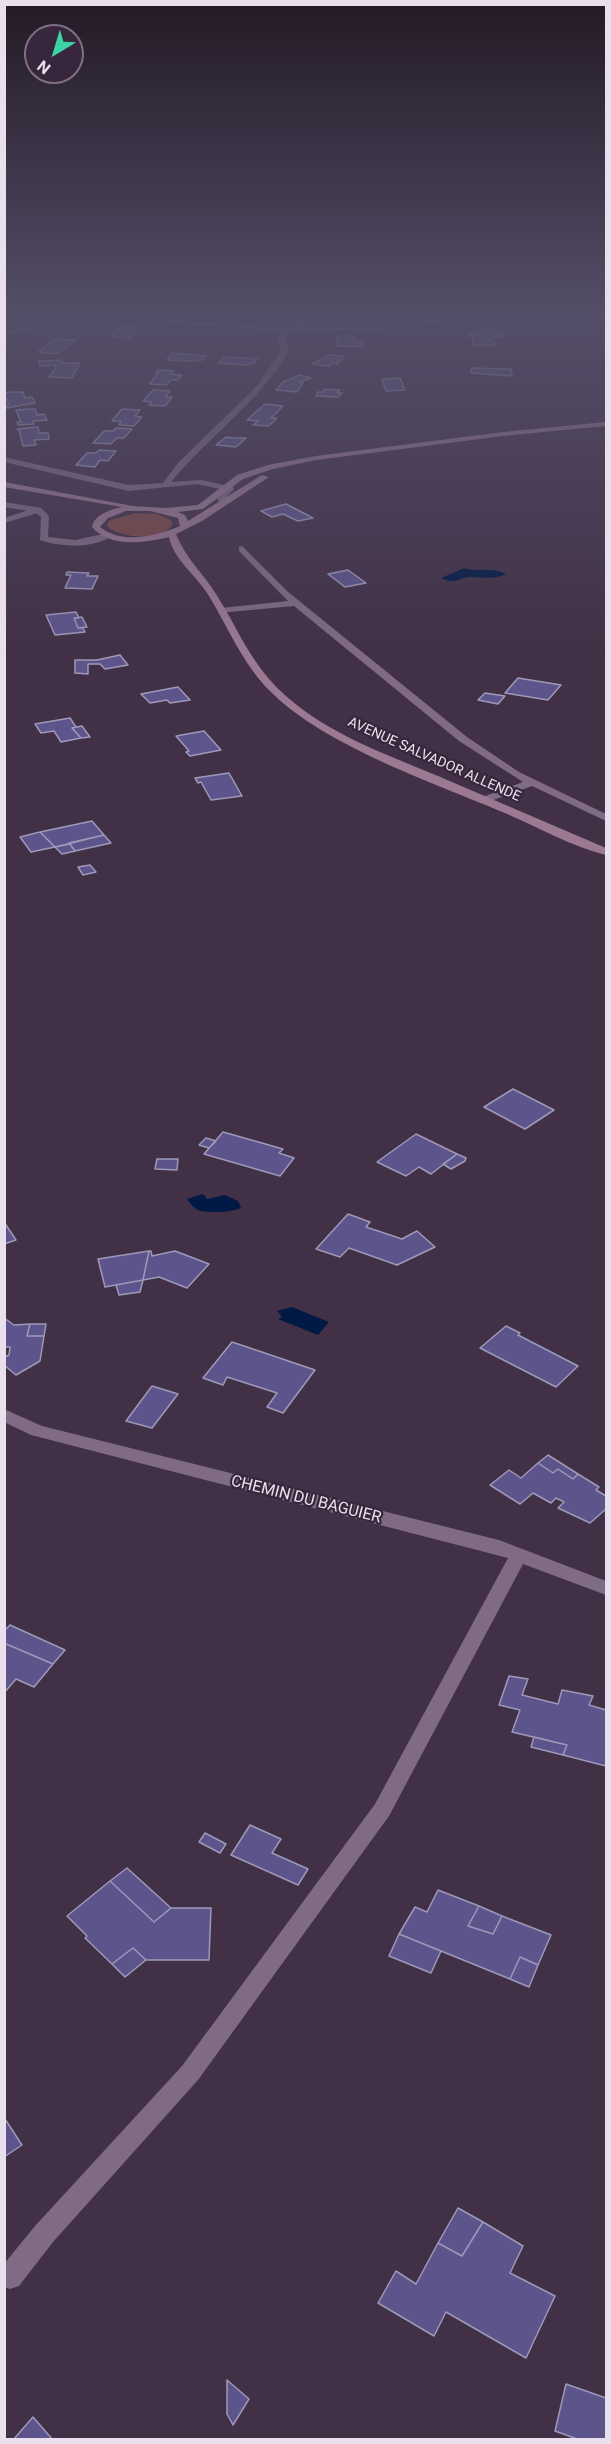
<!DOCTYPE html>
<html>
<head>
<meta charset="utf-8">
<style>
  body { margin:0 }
  #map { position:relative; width:611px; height:2444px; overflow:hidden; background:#423046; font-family:Roboto,sans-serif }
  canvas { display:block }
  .frame { position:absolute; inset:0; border:6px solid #eadfed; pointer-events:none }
  .north { position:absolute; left:24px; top:24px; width:60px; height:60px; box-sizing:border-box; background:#38263c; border:2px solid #7f7083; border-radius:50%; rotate:218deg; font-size:16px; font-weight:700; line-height:24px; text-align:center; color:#eadfed }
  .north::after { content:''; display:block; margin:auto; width:21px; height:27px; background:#3ad4a5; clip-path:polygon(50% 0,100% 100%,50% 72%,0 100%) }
</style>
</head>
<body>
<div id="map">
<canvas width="611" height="2444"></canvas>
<div class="frame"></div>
<div class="north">N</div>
</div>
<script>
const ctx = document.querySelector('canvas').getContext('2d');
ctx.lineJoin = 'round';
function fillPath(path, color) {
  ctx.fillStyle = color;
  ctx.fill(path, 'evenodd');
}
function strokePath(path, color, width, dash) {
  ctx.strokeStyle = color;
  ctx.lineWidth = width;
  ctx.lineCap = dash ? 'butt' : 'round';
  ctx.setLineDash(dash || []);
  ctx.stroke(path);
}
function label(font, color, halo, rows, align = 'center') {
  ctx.font = font + ' Roboto,sans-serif';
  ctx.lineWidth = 4.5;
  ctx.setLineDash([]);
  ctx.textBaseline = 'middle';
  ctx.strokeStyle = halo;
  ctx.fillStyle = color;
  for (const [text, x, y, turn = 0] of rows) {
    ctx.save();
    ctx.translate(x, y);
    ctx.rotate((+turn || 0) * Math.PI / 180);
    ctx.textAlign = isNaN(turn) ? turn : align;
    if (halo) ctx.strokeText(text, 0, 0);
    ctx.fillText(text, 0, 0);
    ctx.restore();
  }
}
fillPath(new Path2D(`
  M136 513 157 514 171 520 173 524C162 542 124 538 109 528L107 524 110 520Z`), '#7c4846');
fillPath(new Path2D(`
  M464 568C477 572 495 567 506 574 495 580 482 577 470 577 458 578 455 585 441 578Z
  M203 1194 207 1199 225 1195 238 1201 241 1208C233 1212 211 1213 201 1211 195 1210 191 1204 187 1199Z
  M292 1307 329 1322 318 1335 278 1319 282 1317 277 1311Z`), '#011a45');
const building = new Path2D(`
  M415 315H433V318H438V322L422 321 423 318H413Z
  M121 326 128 327H139L130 338 111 337Z
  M480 330H498L499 333H502L503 336 489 338 490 341 494 340 495 345H473V336H468V333H481Z
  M337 336H355V342H363V346H337Z
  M54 339 76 340 57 354 38 352Z
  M173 353 206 356 202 360 192 361 167 360Z
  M329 355 344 356 337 364 332 363 329 366 312 364Z
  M224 357 257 359 254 363 244 365 219 363Z
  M61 360 63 363H80L72 378 49 377 56 368 55 365 40 366 39 361Z
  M471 368 511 369 512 376 471 373Z
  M158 370 173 371 170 374 182 375 178 380H171L166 385 149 384 159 373H155Z
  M300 375 311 378 299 382 303 383 297 392 276 390 283 382Z
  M400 378 405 390 386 391 382 379Z
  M325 389 340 390 337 393H342L338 397 316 396 318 392H323Z
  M153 390 170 391 165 397H172L165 406 149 405 152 402 143 401Z
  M12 392H23L25 398 32 397 35 403 7 408 6 405H9L4 393Z
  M265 404 283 406 271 418H277L269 426 253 425 258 421 247 420Z
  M28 409H35L37 415 44 414 47 420 33 421 34 424 18 425 17 422H21L16 410Z
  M122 409 140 410 135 416 142 417 134 426 119 425 121 421H112Z
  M38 427 39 433H48L49 439 34 440 36 445 23 446 19 430 17 429Z
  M116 428 132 429 124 438H117L111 444 93 443 104 431H113Z
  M226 437 234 438H246L236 447 216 445Z
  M99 450 116 451 108 461 100 460 95 467 76 465 87 453H96Z
  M286 504 313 518 298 521 283 514 272 517 261 511Z
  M348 570 366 583 345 587 328 574Z
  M67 572 89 573 87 576H98L92 589 65 588 71 575H66Z
  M76 612 79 618H74L78 628H83L85 632 55 635 46 615Z
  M82 617 87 627 78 628 74 618Z
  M120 655 128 665 105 669 100 664H88V674L75 673V660H97Z
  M518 678 561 685 548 700 505 693Z
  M178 687 190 700 170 703 167 700 150 703 141 694Z
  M485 693 505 696 498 704 478 700Z
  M70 718 76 727 72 728 81 738 61 742 54 731 41 733 35 724Z
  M82 726 90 737 81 738 72 728Z
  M204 731 221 750 190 756 186 752 189 751 176 736Z
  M229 773 242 796 211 800 201 782 198 783 195 778Z
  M92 821 104 835 55 847 40 832Z
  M40 832 55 847 31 852 20 837Z
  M104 835 111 843 75 851 69 843Z
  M70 844 75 851 62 854 55 847Z
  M90 865 96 872 83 875 78 867Z
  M513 1089 554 1110 525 1129 484 1107Z
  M223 1132 283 1149 279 1153 294 1158 280 1176 204 1154Z
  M416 1134 457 1154 431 1174 419 1167 406 1176 377 1162Z
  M206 1138 216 1141 209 1148 199 1145Z
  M457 1154 466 1158 465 1161 451 1169 443 1164Z
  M157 1159H178L177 1170 155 1169Z
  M348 1214 370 1222 366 1227 402 1239 417 1231 435 1247 397 1265 349 1248 340 1257 316 1249Z
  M4 1222 16 1240 4 1244Z
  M149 1251H151L152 1256 175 1251 209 1264 187 1288 159 1277 143 1280Z
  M149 1251 143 1280 105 1287 98 1259Z
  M143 1280 140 1292 119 1295 116 1285Z
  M4 1318 14 1325 30 1324 27 1336H44L40 1361 16 1375 4 1365V1357L9 1355 10 1347H4Z
  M30 1324H46L44 1336H27Z
  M506 1326 520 1333 518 1335 578 1366 556 1387 480 1348Z
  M232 1342 244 1346 315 1370 283 1413 267 1407 277 1393 227 1377 223 1385 203 1378Z
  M152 1386 178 1394 152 1428 126 1421Z
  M548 1455 578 1474 573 1479 558 1469 553 1473 538 1463Z
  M538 1463 553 1473 558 1469 573 1479 578 1474 599 1487 596 1490 606 1496V1509L590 1523 558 1508 564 1502 556 1498 551 1503 533 1493 520 1504 490 1485 509 1470 521 1478Z
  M10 1625 65 1650 53 1664 4 1643V1631Z
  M4 1643 53 1664 34 1687 16 1679 4 1693Z
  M509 1676 528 1679 522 1695 558 1704 562 1690 593 1696 589 1705 606 1710V1766L563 1755 567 1745 512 1732 520 1710 499 1705Z
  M534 1737 567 1745 563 1755 531 1747Z
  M250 1825 281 1839 272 1853 308 1869 298 1885 231 1855Z
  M205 1833 226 1844 220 1853 199 1842Z
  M127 1868 171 1908 154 1922 110 1881Z
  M110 1881 154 1922 171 1908H211L209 1960H146L133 1948 112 1964 85 1938 87 1936 67 1916Z
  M438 1890 479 1906 468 1926 493 1934 502 1916 551 1935 538 1965 520 1957 510 1979 399 1934 415 1907 427 1912Z
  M479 1906 502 1916 493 1934 468 1926Z
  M399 1934 441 1951 431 1973 389 1956Z
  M133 1948 146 1960 125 1977 112 1964Z
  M520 1957 538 1965 529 1987 510 1979Z
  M5 2119 22 2145 4 2157V2120Z
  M458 2208 483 2222 462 2256 438 2243Z
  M483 2222 523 2246 510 2273 555 2296 526 2358 446 2312 434 2336 378 2303 396 2271 416 2284 438 2243 462 2256Z
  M227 2380 249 2399 233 2425 227 2414Z
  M566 2384 606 2398V2440H580L555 2431Z
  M33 2417 53 2440H13Z`);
fillPath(building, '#5d548b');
strokePath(building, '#9d9ab9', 1.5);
fillPath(new Path2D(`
  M174 320 290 327H378L381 329 378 331H290L174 324 149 325 146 323Z
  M38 507 42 510 41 512 4 523V518Z`), '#7f6b83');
fillPath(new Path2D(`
  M41 315H47L45 326 4 336V332L40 324Z
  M306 315H314L287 334 285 340 289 351C258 403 209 436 171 482L201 480 233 487 234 489 225 499 227 505H221L217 499 225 490 197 484 129 491 4 462V457L129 485 163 483 178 463 257 386 281 351 277 340 282 332Z
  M4 502 41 508 49 516 48 537 75 540 108 533 112 536C93 549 61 547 40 540L41 517 35 512 4 507Z
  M242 546 287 591 467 737 519 772 606 814V821L532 786 488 802H480V798L523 782 459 741 294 606 218 613V609L221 608 288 601 239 551V547Z
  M4 1409 42 1426 499 1540 606 1581V1595L523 1564 389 1816 198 2080 53 2242 19 2286 10 2289 4 2287V2264L35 2226 182 2066 375 1804 508 1558 31 1435 4 1422Z`), '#7f6b83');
fillPath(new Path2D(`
  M606 422V426L503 436 316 460 273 469 243 479 203 509 178 512 185 515 188 521 262 475 269 477 202 521 176 534C188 562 201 570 216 594 234 622 247 654 269 679 312 728 380 752 438 776 494 800 550 824 606 848V855C573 847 537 827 505 813 434 783 325 746 271 692 242 664 228 626 207 593 194 573 174 560 169 537 145 543 110 548 92 527 95 514 110 510 122 507L4 487V482L133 506 166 508 198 505 237 475 268 465 316 456 503 432ZM126 511H150L178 518 180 526C157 536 122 545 100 527L108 518Z`), '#9b7993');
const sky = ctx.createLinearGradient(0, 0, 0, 657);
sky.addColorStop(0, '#241a26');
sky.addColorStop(0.48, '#544e68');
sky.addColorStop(1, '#544e6800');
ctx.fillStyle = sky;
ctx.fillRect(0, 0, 611, 657);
label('14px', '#eadfed', '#38263c', [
  ["AVENUE SALVADOR ALLENDE",434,760,24]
]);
label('16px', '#eadfed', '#38263c', [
  ["CHEMIN DU BAGUIER",306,1500,14]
]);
</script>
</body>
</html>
